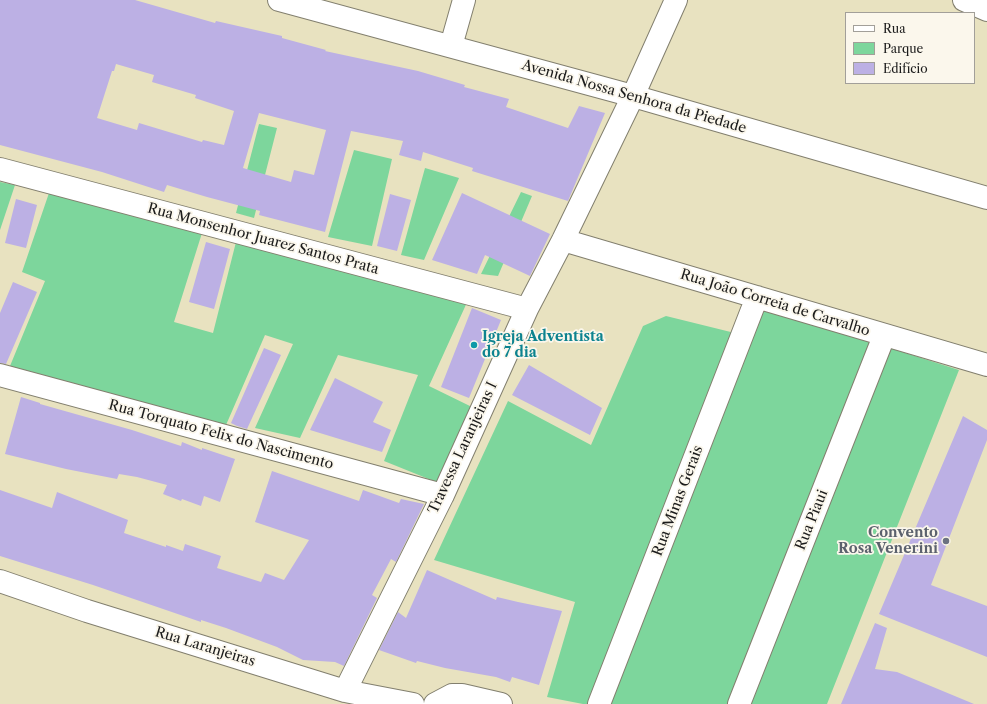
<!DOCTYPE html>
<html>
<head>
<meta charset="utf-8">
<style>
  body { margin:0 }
  #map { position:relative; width:987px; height:704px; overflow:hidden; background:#e8e2c0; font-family:"Libre Caslon Text",serif }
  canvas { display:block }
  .legend { position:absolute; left:845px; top:12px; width:130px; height:72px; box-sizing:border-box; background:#fbf7ec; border:1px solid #a29f99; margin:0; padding:5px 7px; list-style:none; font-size:12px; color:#1c1c1c }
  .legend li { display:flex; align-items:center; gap:8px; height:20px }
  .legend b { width:20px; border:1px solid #a29f99 }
</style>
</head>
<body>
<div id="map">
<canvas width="987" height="704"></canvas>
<ul class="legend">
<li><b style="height:5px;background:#fff"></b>Rua</li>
<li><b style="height:11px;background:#7dd69c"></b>Parque</li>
<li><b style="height:11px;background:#bcb0e4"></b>Edifício</li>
</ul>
</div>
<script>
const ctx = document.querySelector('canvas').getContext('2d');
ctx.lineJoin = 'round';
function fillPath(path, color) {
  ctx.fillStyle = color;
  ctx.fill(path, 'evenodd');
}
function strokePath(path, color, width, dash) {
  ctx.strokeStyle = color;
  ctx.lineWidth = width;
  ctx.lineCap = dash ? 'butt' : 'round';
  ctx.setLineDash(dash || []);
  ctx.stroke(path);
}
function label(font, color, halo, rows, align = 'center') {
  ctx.font = font + ' "Libre Caslon Text",serif';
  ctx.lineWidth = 3.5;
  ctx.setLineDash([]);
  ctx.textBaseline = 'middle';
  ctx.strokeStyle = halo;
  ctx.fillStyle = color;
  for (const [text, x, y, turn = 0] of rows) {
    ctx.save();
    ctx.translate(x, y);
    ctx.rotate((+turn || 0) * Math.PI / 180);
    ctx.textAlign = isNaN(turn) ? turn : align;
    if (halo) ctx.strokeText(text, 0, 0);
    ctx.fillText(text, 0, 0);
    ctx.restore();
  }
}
fillPath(new Path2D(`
  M259 124 277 128 254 218 236 213Z
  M354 150 392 159 372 246 328 237Z
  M425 168 459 178 424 260 401 255Z
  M0 182 15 185 0 230Z
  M521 192 532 196 498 276 481 274Z
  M49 193 202 233 174 322 213 333 236 242 469 298 429 386 474 408 441 484 384 461 418 375 338 355 300 438 255 428 293 344 265 335 226 425 10 366 45 281 22 272Z
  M761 307 959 370 827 704H583L547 697 575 602 434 560 508 401 591 445 643 326 666 316 751 337Z`), '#7dd69c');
fillPath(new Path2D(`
  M0 0H135L215 23 216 21 282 36V38L326 50 325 51 418 71 465 85 464 87 509 99 506 107 568 128 579 106 605 113 568 201 472 171 473 168 423 152 421 161 399 155 403 141 351 131 325 232 259 215 260 211 207 197 167 185 164 192 102 172 0 145ZM116 64 154 75 152 82 196 95 195 98 234 111 224 145 203 140 202 142 139 123 137 130 97 118 112 71H114ZM259 113 326 130 314 175 294 170 291 182 243 168Z
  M462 193 550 234 530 276 485 255 477 274 432 260Z
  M390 194 411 200 397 251 377 246Z
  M16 199 37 205 26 248 5 243Z
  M206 242 230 249 214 309 189 302Z
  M13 282 37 292 6 364 0 363V313Z
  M472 308 501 320 469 398 441 387Z
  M264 348 281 355 247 429 237 426 231 423Z
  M529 365 602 408 590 435 512 395Z
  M335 378 383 402 373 422 391 430 382 452 310 430Z
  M21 397 40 403V404L132 430 181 446 182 442 202 450V448L235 459 220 502 204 496 201 506 182 499 181 501 163 494 167 485 137 477 119 474 117 479 66 469 5 454Z
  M963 416 987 430V440L931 585 987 606V657L879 614Z
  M272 471 359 501 363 490 399 503 401 499 424 504 396 562 391 559 372 595 377 598 344 666 335 662 303 660 277 647 226 628 201 620V622L93 585 0 556V490L52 508 57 492 128 520 124 533 166 547V545L183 551 185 544 221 556 217 568 261 582 265 573 284 580 309 540 255 522Z
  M427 570 496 600 497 597 518 602 562 611 539 685 512 677 510 682 496 677 445 668 417 661 416 663 379 650 398 612 406 618Z
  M875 623 887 628 875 669 897 672 974 704H841Z`), '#bcb0e4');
const minor = new Path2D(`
  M964 0 987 10
  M451 46 464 0
  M0 169 527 309
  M563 240 987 365
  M0 375 443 495
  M0 581 87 611 345 691 413 704
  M345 691 443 495 527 309 563 240 633 96 676 0
  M435 704 452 695H462L501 704
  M599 704 757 297
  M739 704 884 336`);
const major = new Path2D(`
  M279 0 633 96 987 198`);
strokePath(minor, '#827f6e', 24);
strokePath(major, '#827f6e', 24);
strokePath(minor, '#fff', 22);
strokePath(major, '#fff', 22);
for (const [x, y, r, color] of [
  [474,345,4,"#0f9aa8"],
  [946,541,4,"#6b7280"]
]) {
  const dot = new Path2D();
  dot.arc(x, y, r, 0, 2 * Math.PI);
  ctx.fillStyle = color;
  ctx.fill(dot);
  strokePath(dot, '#fbf7ec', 1.5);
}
label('14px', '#1c1c1c', '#fbf7ec', [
  ["Avenida Nossa Senhora da Piedade",634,97,16],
  ["Rua Monsenhor Juarez Santos Prata",263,239,15],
  ["Rua João Correia de Carvalho",775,303,17],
  ["Rua Torquato Felix do Nascimento",221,435,15],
  ["Travessa Laranjeiras I",463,448,-65],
  ["Rua Minas Gerais",678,501,-69],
  ["Rua Piaui",812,520,-68],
  ["Rua Laranjeiras",205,647,17]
]);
label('bold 14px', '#0d838f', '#fbf7ec', [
  ["Igreja Adventista",482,337],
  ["do 7 dia",482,353]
], 'left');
label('bold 14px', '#5b616d', '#fbf7ec', [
  ["Convento",938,533],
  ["Rosa Venerini",938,549]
], 'right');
</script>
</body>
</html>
